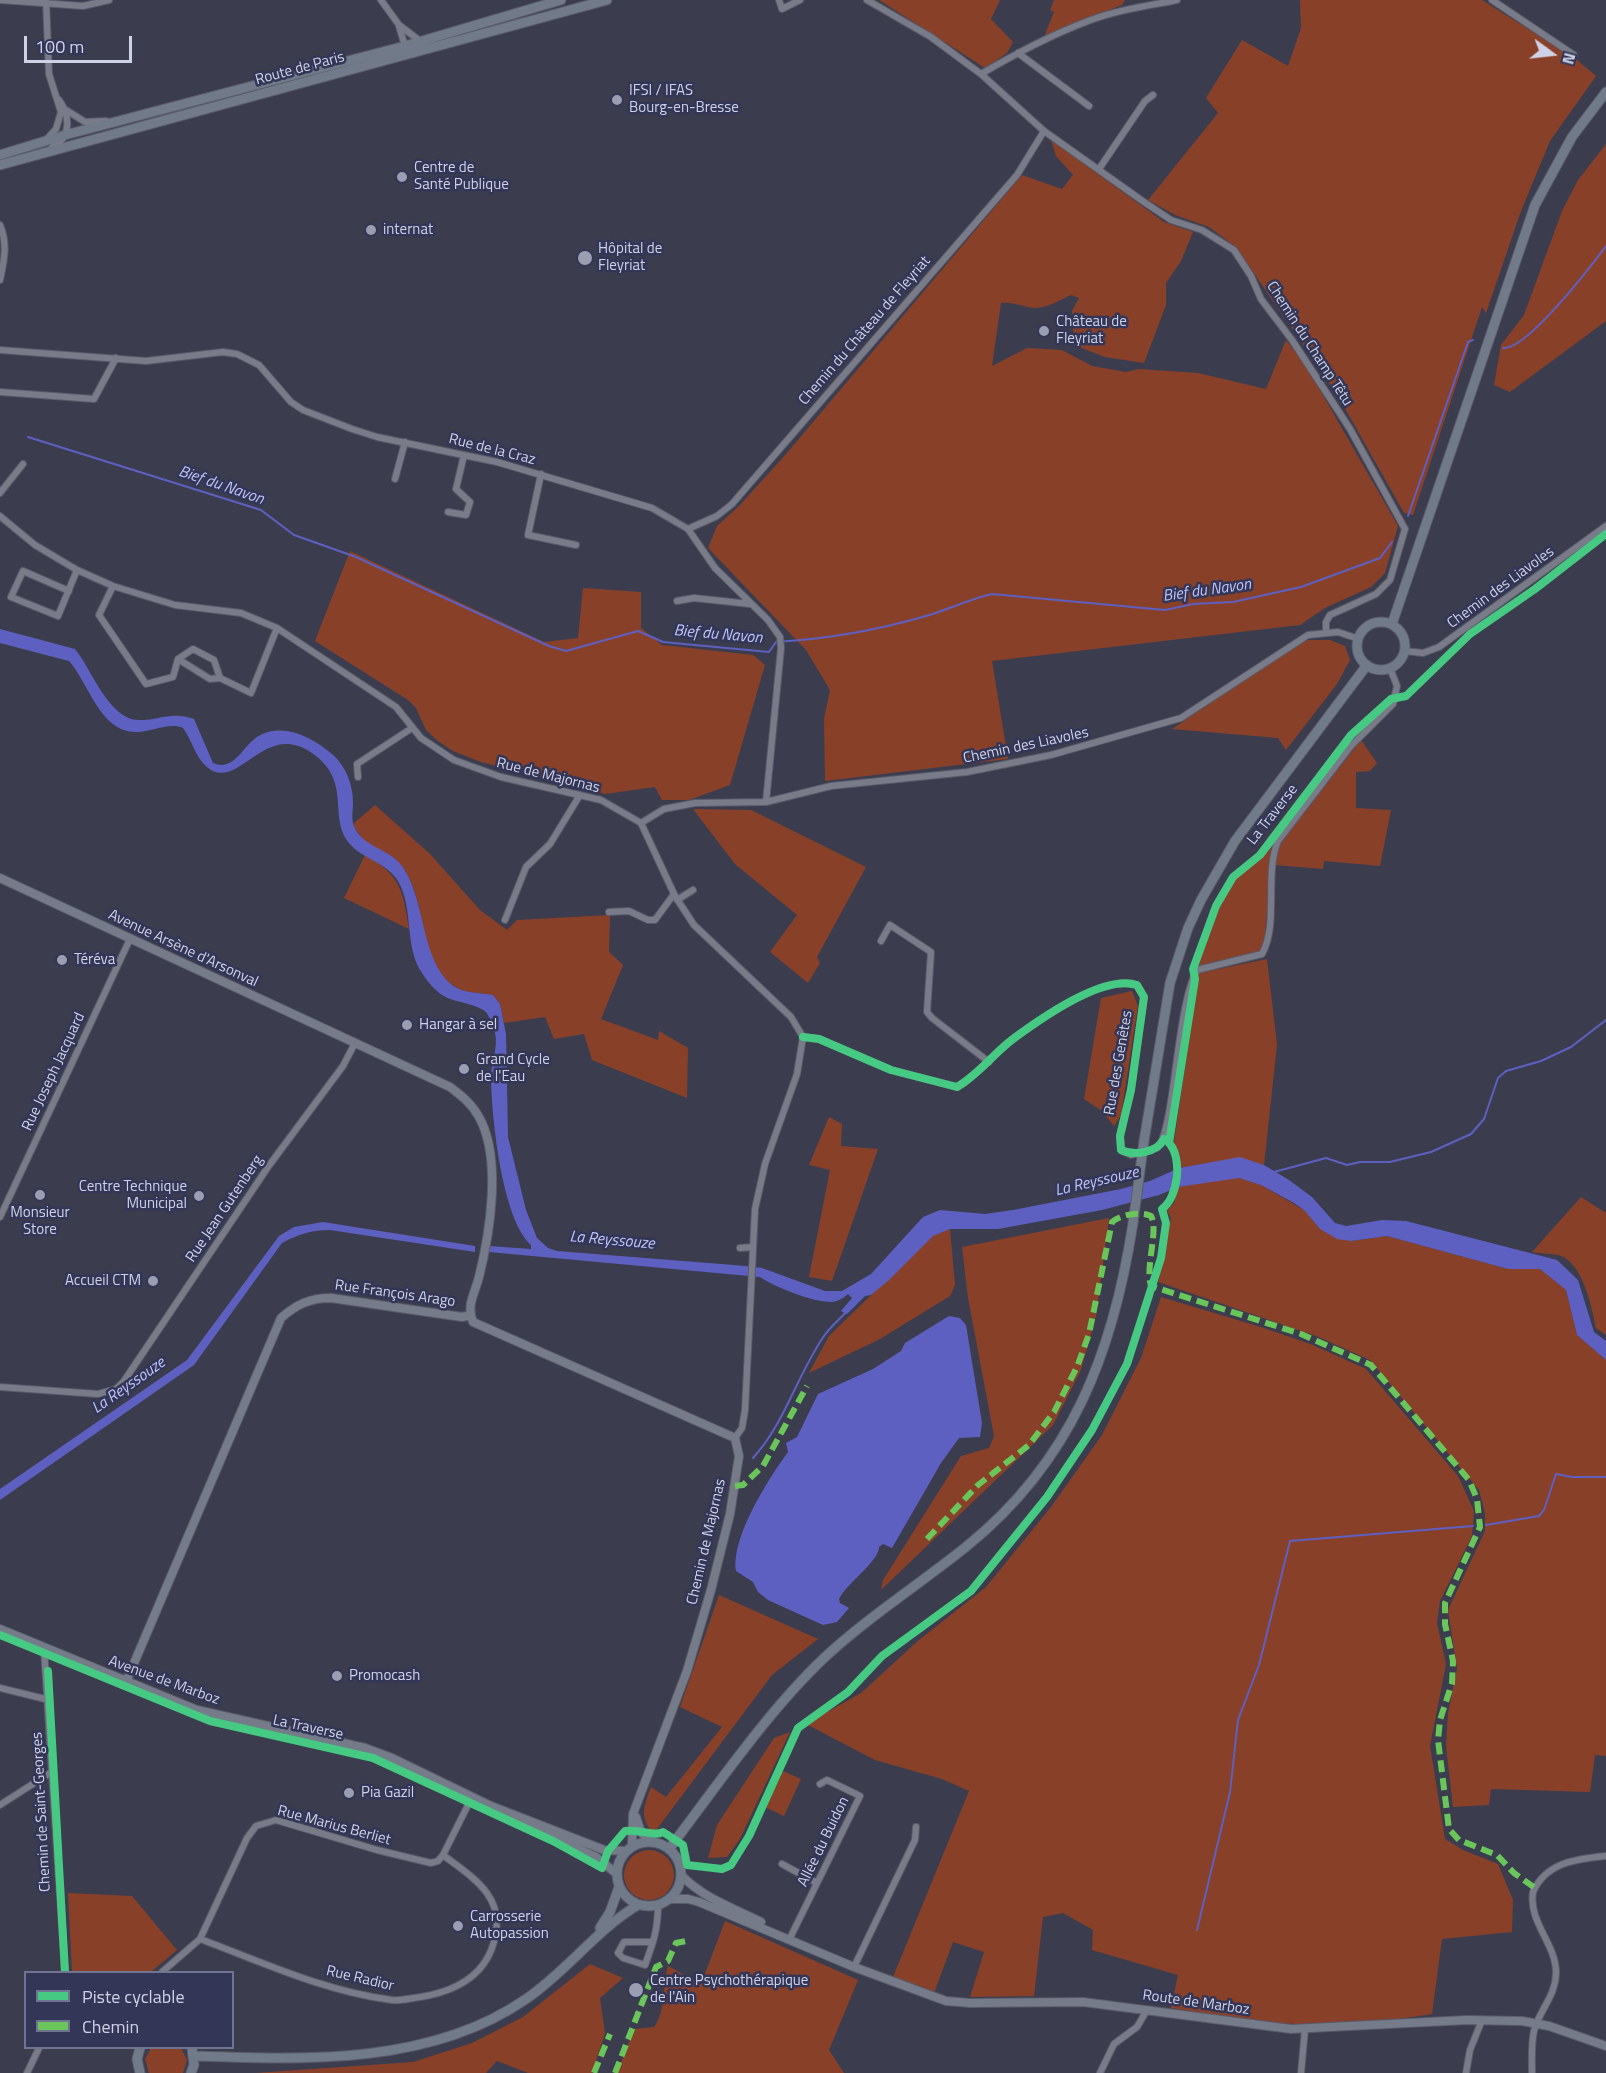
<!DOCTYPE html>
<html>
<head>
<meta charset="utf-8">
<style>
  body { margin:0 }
  #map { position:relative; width:1606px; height:2073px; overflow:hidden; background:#3b3d4f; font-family:"Titillium Web",sans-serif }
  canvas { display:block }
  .legend { position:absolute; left:24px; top:1971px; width:210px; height:78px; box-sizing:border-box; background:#333657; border:2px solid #717490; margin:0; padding:8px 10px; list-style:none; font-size:18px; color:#cfd2e6 }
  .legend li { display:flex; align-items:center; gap:12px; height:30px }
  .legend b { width:30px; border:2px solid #717490 }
  .north { position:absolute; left:1522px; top:24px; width:60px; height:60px; -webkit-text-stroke:4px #333657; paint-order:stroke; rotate:105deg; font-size:16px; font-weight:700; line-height:24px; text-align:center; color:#cfd2e6 }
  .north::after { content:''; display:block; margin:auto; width:21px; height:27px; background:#cfd2e6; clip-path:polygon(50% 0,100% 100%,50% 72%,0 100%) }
  .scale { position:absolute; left:24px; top:36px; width:108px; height:27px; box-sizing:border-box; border:3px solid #cfd2e6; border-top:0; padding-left:8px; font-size:18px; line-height:21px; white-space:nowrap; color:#cfd2e6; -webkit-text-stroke:4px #333657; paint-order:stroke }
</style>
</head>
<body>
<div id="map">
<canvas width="1606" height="2073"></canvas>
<ul class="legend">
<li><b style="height:8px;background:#46c982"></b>Piste cyclable</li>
<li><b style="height:8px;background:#6ac65a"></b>Chemin</li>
</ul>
<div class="north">N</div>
<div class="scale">100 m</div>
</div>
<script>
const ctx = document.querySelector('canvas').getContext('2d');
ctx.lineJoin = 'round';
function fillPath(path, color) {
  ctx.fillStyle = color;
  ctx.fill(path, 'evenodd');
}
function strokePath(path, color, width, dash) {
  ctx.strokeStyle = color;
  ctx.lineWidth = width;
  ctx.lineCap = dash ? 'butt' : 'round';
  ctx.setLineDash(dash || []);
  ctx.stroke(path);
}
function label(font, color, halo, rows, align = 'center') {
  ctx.font = font + ' "Titillium Web",sans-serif';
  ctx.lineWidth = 5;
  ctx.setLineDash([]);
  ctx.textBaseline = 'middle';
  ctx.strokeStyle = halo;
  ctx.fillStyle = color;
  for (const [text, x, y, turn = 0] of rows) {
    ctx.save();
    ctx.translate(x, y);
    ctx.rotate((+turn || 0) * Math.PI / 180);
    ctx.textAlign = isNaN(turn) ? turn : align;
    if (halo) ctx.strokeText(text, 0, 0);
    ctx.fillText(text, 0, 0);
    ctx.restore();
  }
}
fillPath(new Path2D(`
  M879 0H1000L991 19 1013 42 1007 53 985 68Z
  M1054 0H1125L1122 5 1044 37 1054 12 1050 10Z
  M1300 0H1482L1576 59 1596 76 1550 141 1521 211 1486 313 1482 307 1413 515 1404 513 1338 396 1236 247 1209 227 1175 215 1148 200 1218 113 1206 98 1242 40 1288 66 1301 28Z
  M1051 140 1164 222 1193 232 1181 261 1166 283V305L1144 363 1105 357 1074 345 1072 311 1079 298 1071 295C1060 300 1047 308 1034 308 1022 307 1016 302 1001 303L992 366 1027 348 1062 350 1092 366 1126 372 1139 369 1198 373 1266 389 1286 340 1305 364 1398 526 1385 573 1371 587 1325 608 1300 625 992 661 1008 759 825 781 824 719 830 690 806 650 708 548 717 526 739 506 786 454 1022 175 1062 189 1073 175 1056 156Z
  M1606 144V321L1510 392 1494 385 1501 345 1524 315 1562 211 1578 180Z
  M350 551 544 642 578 638 583 588 641 592V628L662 645 753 655 765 665 730 785 689 800H662L655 787 605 794 481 762 453 751 438 741 426 730 416 708 408 700 315 641Z
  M1308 640H1330L1345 646 1350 660 1337 684 1286 750 1278 738 1172 729 1290 649Z
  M1361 740 1377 763 1370 771 1356 772V808L1391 810 1380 866 1324 861 1323 869 1275 865 1276 853 1284 838Z
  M375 805 430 854 480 910 507 930 517 920 610 915 609 952 623 965 601 1019 658 1040 659 1031 688 1048 687 1098 592 1060 584 1034 554 1039 545 1017 504 1023 500 1004 493 995C483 993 466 993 457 988 416 963 429 900 401 865 390 851 375 851 363 839 359 835 356 829 353 824Z
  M693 809 751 810 866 867 817 957 820 963 808 983 770 952 797 915 735 864Z
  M1268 846H1272L1265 936 1261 949 1245 959 1197 967 1195 965C1204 937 1214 907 1232 883 1242 869 1258 860 1268 846Z
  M365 855C401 875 403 891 409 929L344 898Z
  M1267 959 1277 1045 1264 1165 1240 1158 1179 1168 1174 1142 1199 973Z
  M1132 991 1138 1006 1121 1115 1114 1126 1102 1111 1084 1099 1101 998Z
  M829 1117 842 1124 841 1146 878 1149 832 1281 809 1277 830 1170 809 1165Z
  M1222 1178H1239L1261 1185 1304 1210 1320 1229 1351 1241 1387 1236 1508 1269H1540L1566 1290 1577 1335 1606 1360V1756L1595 1755 1590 1792 1491 1789 1489 1805 1453 1807 1446 1746 1448 1713 1457 1669 1448 1610 1485 1531V1513L1479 1490 1370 1360 1316 1336 1158 1282 1171 1218 1167 1211 1174 1203 1178 1187Z
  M1581 1197 1606 1213V1335L1596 1328C1592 1308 1583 1264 1561 1256 1552 1253 1541 1254 1532 1252Z
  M1109 1218 1096 1316 1081 1370 1053 1425 881 1590 883 1580 961 1456 989 1448 994 1436 968 1298 962 1247Z
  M950 1229 955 1285 950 1296 880 1339 809 1373 829 1336 933 1235Z
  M1161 1297 1264 1328 1313 1345 1366 1369 1458 1476 1474 1511 1472 1536 1440 1601 1437 1623 1446 1664 1430 1746 1445 1839 1463 1850 1498 1864 1513 1900 1512 1932 1442 1939 1432 2014C1394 2020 1356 2025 1317 2025 1268 2024 1220 2016 1171 2008L1178 1975 1092 1950 1093 1930 1063 1913 1043 1917 1034 1996 970 1997 984 1952 953 1942 934 1993 893 1977 969 1791 942 1779 875 1760 806 1724 861 1693 919 1640 986 1587 1051 1507 1102 1435 1141 1358Z
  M719 1595 818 1639 772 1675 657 1829 651 1831C639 1815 645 1804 651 1787L666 1797 722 1727 680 1707Z
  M790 1732 740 1839 727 1857 708 1858 717 1825 774 1738Z
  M783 1771 801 1779 784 1816 765 1807Z
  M624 1875a25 25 0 1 1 50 0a25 25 0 1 1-50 0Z
  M68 1893 132 1896 177 1950 151 1972H72Z
  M725 1921 858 1980 829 2050 844 2073H617L634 2029 654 2027C666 2011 662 1986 668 1966L701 1984Z
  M590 1964 623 1978 600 1998 605 2033 592 2073H528L497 2061 486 2073H255L413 2062 472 2043 523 2017Z
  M151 2048H181L187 2060 183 2073H149L145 2059Z`), '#894029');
fillPath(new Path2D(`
  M0 629 75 649C91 668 109 720 139 720 161 720 171 711 194 719L213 763C234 772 242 747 257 737 282 721 312 737 332 754 346 766 353 785 353 803 353 810 351 820 354 826 363 848 389 848 402 866 427 900 420 967 457 988 466 993 483 993 493 995L500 1004 506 1034 508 1137 526 1210 537 1238 548 1248 557 1251 746 1266 762 1268 825 1291H842L871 1274 923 1217 940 1210 985 1214 1013 1210 1121 1189 1150 1181 1179 1168 1240 1157 1264 1165 1289 1180 1312 1197 1335 1223 1346 1226 1382 1220 1406 1221 1557 1260 1578 1280 1594 1332 1606 1341V1360L1577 1335 1566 1290 1540 1269H1508L1387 1236 1351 1241 1337 1239 1320 1229 1304 1210 1294 1203 1261 1185 1239 1178 1178 1187 1159 1195 1102 1210 998 1229H950L933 1236 889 1280 871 1295 865 1296 847 1314 841 1311 852 1298 848 1294C843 1298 838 1302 831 1302 812 1302 775 1287 760 1277L489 1252V1246L531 1249V1245C502 1219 492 1119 491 1080 491 1052 504 1044 488 1015 483 1004 455 1003 444 996 436 992 427 981 422 973 404 947 414 908 398 881 386 862 362 859 349 843 327 815 354 780 309 751 263 722 237 793 207 767 195 757 192 740 183 728 169 722 152 732 137 732 100 733 89 683 69 661L0 643Z
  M323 1222 475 1246V1252L330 1230C311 1230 299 1234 282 1243L194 1365 0 1500V1489L187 1360 279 1236 294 1227Z
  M949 1316 960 1318 966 1325 982 1423 980 1437 959 1438 941 1463 892 1548 883 1544 879 1547C880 1560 847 1583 839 1599L840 1603 849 1608 837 1622 823 1625 768 1600 758 1592 753 1582 736 1571C731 1537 769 1478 788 1452L786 1443 797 1437 818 1394 873 1369 901 1351 905 1343Z`), '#5e60c1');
strokePath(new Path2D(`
  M1503 348C1526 351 1591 266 1606 246
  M28 437 261 510 294 535 356 557 549 646 566 651 638 631 663 642 769 652 776 642C826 639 878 630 926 616 948 610 969 599 992 594L1165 610 1193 604 1233 602 1301 587 1380 558 1392 542
  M1408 516 1468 342 1473 340
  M1274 1172 1326 1158 1347 1165 1360 1162H1390L1431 1152 1471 1134 1484 1119 1498 1078 1506 1071 1541 1061 1571 1047 1606 1020
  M753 1458C785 1423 797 1375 824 1336 830 1327 839 1320 846 1312
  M1486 1525 1539 1516 1544 1510 1556 1474 1572 1477H1606
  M1197 1930 1230 1792 1238 1720 1259 1665 1290 1541 1473 1526`), '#5e60c1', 2);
const street = new Path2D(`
  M0 0 83 6 109 0
  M46 0 49 74 61 112 56 129 46 140
  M381 0 399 25 420 41
  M779 0 782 9 800 0
  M867 0 931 37 981 74 1044 131 1144 202 1171 220 1202 230 1234 250 1251 276 1261 299 1292 340 1350 429 1405 529 1390 580 1376 594 1330 615 1326 622V633
  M1492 0 1574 55
  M399 26 405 46
  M1018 53 1089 106
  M981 74C1015 54 1051 35 1088 21 1116 10 1147 6 1177 0
  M66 110 85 122 106 121
  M52 147C72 138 70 115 59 100
  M1099 169 1145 101 1153 95
  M0 225C8 244 4 261 0 280
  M0 350 146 361 223 352 237 354 259 365 291 402 303 410 352 429 377 437 497 462 652 508 688 529 715 568 768 620 780 637 781 648 766 802
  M0 392 94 399 116 358
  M541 474 528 535 576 545
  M395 479 405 442
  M0 493 23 464
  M448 512 466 515 470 502 456 489 464 455
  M0 516 35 545 77 570 113 586 175 605 241 613 277 628 396 707 421 738 454 760 501 777 601 800 641 823 675 896 694 925 791 1017 803 1037 797 1074 765 1164 755 1209 745 1410 742 1428 735 1438
  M688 529 717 516 732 504 1017 175 1044 131
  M113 586 99 615 146 684 173 677 178 659 193 649 214 660 220 678 251 693 277 628
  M69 591 23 571 11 597 58 616 77 570
  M677 601 694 598 750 604
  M1405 651 1423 653 1439 647 1606 526
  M178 659 210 679 220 678
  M358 777 357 764 412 728
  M641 823 664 809 695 803 766 802 831 786 967 772 1051 755 1181 718 1308 635 1338 632 1359 639
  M677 900 693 890
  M609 912 629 911 648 920H655L674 894
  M505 920 526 867 550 844 580 795
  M881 941 890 925 931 952 927 1012 932 1018 989 1062
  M803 1037 819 1039 891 1070 957 1087C979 1074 993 1054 1013 1039 1040 1019 1103 974 1137 985L1144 997 1131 1090 1120 1136 1121 1150 1131 1155 1157 1148C1175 1132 1176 1008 1197 970L1262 954C1279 924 1264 874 1278 841L1351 746 1393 704 1397 686 1390 668
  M0 1217 130 939
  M740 1248 753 1247
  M0 1387 98 1394 116 1389 124 1381 268 1167 343 1066 355 1043
  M44 1649 65 1972
  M0 1688 49 1700
  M0 1805 53 1771
  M782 1864 817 1883
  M790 1938 860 1796 827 1780 820 1784
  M200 1939C262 1962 326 1992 392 2000 399 2001 407 1999 414 1998 452 1993 487 1977 495 1937 505 1896 472 1877 443 1855
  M653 1942H624L618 1953 623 1958 645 1965C653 1943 658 1930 658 1905
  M854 1967 915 1840 916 1827
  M162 1972 200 1939 247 1838 256 1826 276 1820 377 1850 431 1863 438 1861 443 1855 472 1797
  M27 2073 39 2048
  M1100 2073 1114 2044 1137 2027 1147 2010
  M1301 2073 1305 2029
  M1466 2073 1470 2050 1482 2020
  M1532 2073C1532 2060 1531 2044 1534 2031 1539 2010 1557 1995 1556 1971 1555 1943 1528 1921 1533 1892 1546 1862 1577 1859 1606 1856`);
const secondary = new Path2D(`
  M0 878 450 1087C462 1096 472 1104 479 1117 502 1158 490 1233 479 1277 475 1293 466 1305 473 1322L735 1438 739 1456 730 1514 711 1590 687 1671 633 1814 632 1847
  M0 1629 197 1710 365 1748 392 1758 491 1806 604 1850 626 1851
  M126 1682 281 1318C297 1304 310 1298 331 1298L462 1317 471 1315
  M499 1812 596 1857 617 1874
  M636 1817 641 1832 650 1842
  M681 1875C703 1898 733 1908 761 1922
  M669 1899H688L699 1902 854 1967 946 2001 970 2003 1083 2002 1291 2029 1467 2020 1522 2021 1549 2026 1606 2046`);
const primary = new Path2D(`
  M0 155 65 135 405 46 561 0
  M0 165 607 0
  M1357 646a24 24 0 1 1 48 0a24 24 0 1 1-48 0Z
  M1392 624 1535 205 1572 137 1606 92
  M1144 1141 1170 983 1188 928 1201 900 1235 841 1367 665
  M617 1874a32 32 0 1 1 64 0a32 32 0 1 1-64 0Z
  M669 1849C716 1787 768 1711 824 1658 868 1617 920 1584 967 1546 1072 1461 1113 1353 1133 1223
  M600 1928 610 1912 619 1887
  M140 2048 137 2059 140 2073
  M194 2056C305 2060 431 2065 526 1999 567 1971 596 1930 638 1905
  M191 2073 194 2065 192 2048`);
strokePath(street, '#595a6a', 8);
strokePath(secondary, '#595a6a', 10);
strokePath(primary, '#595a6a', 11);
strokePath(street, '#7a7b89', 6);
strokePath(secondary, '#757b89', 8);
strokePath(primary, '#707a88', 9);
const primaryBridge = new Path2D(`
  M1133 1223 1144 1141`);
strokePath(primaryBridge, '#595a6a', 11, []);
strokePath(primaryBridge, '#707a88', 9);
strokePath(new Path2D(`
  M735 1486 743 1485 763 1466 807 1386
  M927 1539 978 1485 1029 1445 1054 1412 1077 1367 1089 1334 1112 1222C1120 1215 1140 1211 1151 1216 1159 1231 1145 1265 1151 1286L1301 1334 1371 1365 1469 1480 1477 1499 1480 1527 1445 1603V1624L1453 1661 1452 1683 1440 1720 1438 1740 1449 1829 1459 1840 1497 1855 1514 1873 1535 1888
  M594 2073 610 2034
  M615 2073 656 1967 668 1961 676 1943 686 1941 690 1944`), '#6ac65a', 6, [12, 6]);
strokePath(new Path2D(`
  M803 1037 819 1039 891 1070 957 1087C979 1074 993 1054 1013 1039 1040 1019 1103 974 1137 985L1144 997 1131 1090 1120 1136 1121 1150C1134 1156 1157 1153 1164 1139
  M0 1635 210 1721 373 1758 553 1841 602 1868 608 1851 625 1831C641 1829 654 1837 663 1832L683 1845 687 1865 722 1869 731 1865 749 1836 798 1728 848 1692 882 1656 971 1591 1047 1497 1092 1430 1127 1364 1161 1258 1166 1223 1162 1209C1178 1198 1183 1158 1169 1143L1195 979 1193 969 1216 906 1233 877 1260 855 1351 735 1391 699 1406 696 1470 634 1535 589 1606 534
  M48 1671 65 1972`), '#46c982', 8);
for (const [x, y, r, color] of [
  [617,100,6,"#9b9eb1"],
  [402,177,6,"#9b9eb1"],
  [371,230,6,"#9b9eb1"],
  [585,258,8,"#9b9eb1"],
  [1044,331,6,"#9b9eb1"],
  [62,960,6,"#9b9eb1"],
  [407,1025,6,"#9b9eb1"],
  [464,1069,6,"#9b9eb1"],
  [40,1195,6,"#9b9eb1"],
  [199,1196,6,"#9b9eb1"],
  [153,1281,6,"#9b9eb1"],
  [337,1676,6,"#9b9eb1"],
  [349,1793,6,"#9b9eb1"],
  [458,1926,6,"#9b9eb1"],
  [636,1990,8,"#9b9eb1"]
]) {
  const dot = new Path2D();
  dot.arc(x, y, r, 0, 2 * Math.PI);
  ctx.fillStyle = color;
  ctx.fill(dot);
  strokePath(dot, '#333657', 2);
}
label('15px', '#cfd2e6', '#333657', [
  ["Route de Paris",300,69,-15],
  ["Chemin du Château de Fleyriat",865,331,-49],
  ["Chemin du Champ Têtu",1309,344,57],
  ["Rue de la Craz",492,450,14],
  ["Chemin des Liavoles",1501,588,-36],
  ["Chemin des Liavoles",1026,746,-12],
  ["Rue de Majornas",548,776,14],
  ["La Traverse",1273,815,-52],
  ["Avenue Arsène d'Arsonval",183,949,25],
  ["Rue des Genêtes",1119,1063,-80],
  ["Rue Joseph Jacquard",54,1072,-65],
  ["Rue Jean Gutenberg",225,1209,-56],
  ["Rue François Arago",395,1294,8],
  ["Chemin de Majornas",707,1542,-77],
  ["Avenue de Marboz",164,1681,20],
  ["La Traverse",308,1728,12],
  ["Chemin de Saint-Georges",42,1812,-93],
  ["Rue Marius Berliet",334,1826,15],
  ["Allée du Buidon",824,1842,-64],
  ["Rue Radior",360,1979,13],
  ["Route de Marboz",1196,2003,8]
]);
label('15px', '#cfd2e6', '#333657', [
  ["IFSI / IFAS",629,91],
  ["Bourg-en-Bresse",629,108],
  ["Centre de",414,168],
  ["Santé Publique",414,185],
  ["internat",383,230],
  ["Hôpital de",598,249],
  ["Fleyriat",598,266],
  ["Château de",1056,322],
  ["Fleyriat",1056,339],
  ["Téréva",74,960],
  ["Hangar à sel",419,1025],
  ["Grand Cycle",476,1060],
  ["de l'Eau",476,1077],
  ["Centre Technique",187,1187,"right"],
  ["Municipal",187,1204,"right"],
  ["Monsieur",40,1213,"center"],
  ["Store",40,1230,"center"],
  ["Accueil CTM",141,1281,"right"],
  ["Promocash",349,1676],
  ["Pia Gazil",361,1793],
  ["Carrosserie",470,1917],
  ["Autopassion",470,1934],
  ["Centre Psychothérapique",650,1981],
  ["de l'Ain",650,1998]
], 'left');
label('italic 16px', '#bec4fa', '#333657', [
  ["Bief du Navon",221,486,19],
  ["Bief du Navon",1207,591,-8],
  ["Bief du Navon",718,635,5],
  ["La Reyssouze",1097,1182,-13],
  ["La Reyssouze",612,1241,5],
  ["La Reyssouze",129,1386,-35]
]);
</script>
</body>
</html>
